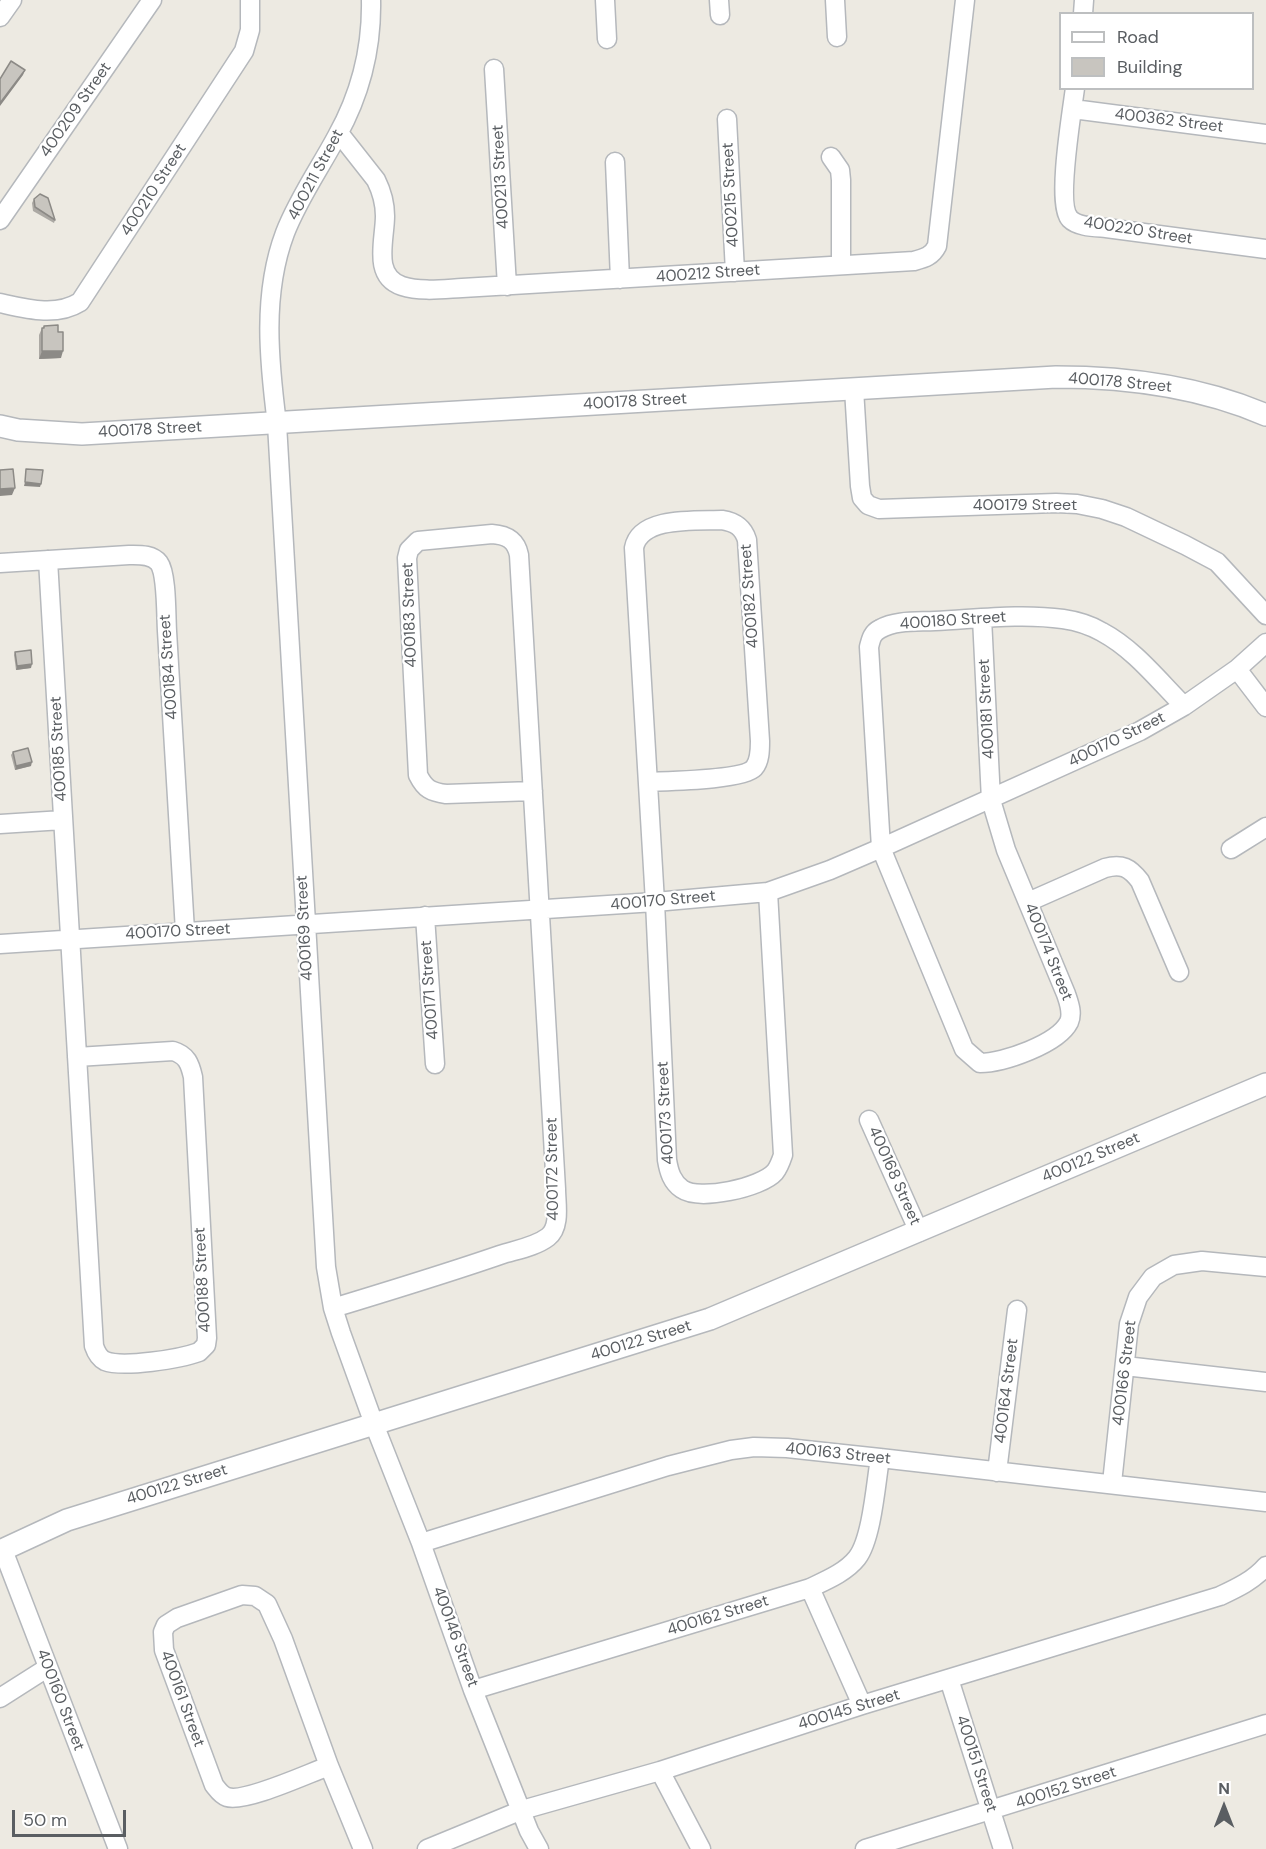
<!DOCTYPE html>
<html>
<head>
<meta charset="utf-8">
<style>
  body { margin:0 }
  #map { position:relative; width:1266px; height:1849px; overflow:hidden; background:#edeae2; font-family:"DM Sans",sans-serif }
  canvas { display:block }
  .legend { position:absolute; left:1059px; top:12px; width:195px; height:78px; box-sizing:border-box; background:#fff; border:2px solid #bdbfc0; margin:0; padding:8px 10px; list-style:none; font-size:18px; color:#5a5e62 }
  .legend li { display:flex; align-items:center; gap:12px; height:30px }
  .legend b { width:30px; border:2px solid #bdbfc0 }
  .north { position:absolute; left:1194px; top:1777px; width:60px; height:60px; -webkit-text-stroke:4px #fff; paint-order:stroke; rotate:0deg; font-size:16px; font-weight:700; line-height:24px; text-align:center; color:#5a5e62 }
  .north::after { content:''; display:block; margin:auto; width:21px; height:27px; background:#5a5e62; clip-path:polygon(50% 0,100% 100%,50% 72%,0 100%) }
  .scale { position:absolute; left:12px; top:1810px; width:114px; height:27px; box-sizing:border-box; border:3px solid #5a5e62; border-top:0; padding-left:8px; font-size:18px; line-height:21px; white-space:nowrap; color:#5a5e62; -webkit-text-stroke:4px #fff; paint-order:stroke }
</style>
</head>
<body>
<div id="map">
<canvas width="1266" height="1849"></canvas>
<ul class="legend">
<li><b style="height:8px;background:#fff"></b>Road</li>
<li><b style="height:16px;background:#c8c5bf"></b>Building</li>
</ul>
<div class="north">N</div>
<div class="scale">50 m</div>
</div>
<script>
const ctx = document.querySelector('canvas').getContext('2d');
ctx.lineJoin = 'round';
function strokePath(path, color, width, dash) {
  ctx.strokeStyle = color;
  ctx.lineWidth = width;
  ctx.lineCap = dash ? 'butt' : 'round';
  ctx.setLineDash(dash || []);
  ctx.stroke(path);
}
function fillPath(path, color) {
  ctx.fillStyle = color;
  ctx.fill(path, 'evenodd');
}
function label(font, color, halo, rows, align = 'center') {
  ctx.font = font + ' "DM Sans",sans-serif';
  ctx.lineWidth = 4.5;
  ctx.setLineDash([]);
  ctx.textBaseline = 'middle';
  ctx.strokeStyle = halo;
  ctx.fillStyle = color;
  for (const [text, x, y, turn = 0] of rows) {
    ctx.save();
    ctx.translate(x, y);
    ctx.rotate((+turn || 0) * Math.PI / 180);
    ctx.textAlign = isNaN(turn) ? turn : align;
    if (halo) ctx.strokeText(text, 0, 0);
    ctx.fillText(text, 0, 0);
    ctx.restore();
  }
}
const minor = new Path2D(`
  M371 0C372 49 361 93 337 136 320 168 298 199 285 233 262 294 269 361 277 424L326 1267 333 1308 341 1333 374 1424 421 1543 473 1690 529 1831 539 1849
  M605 0 607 39
  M719 0 720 15
  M835 0 837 37
  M1083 14 1084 0
  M0 17 12 0
  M494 69 507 286
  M1075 88C1072 111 1056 205 1070 219 1078 227 1095 227 1106 228L1266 249
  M1073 109 1266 134
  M727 119 735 272
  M339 133 376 180C382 192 385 203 385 216 385 240 372 276 402 286 421 292 443 289 462 288L914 261C925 258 932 256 937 246L965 0
  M831 157 840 170 841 180V265
  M615 162 620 279
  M0 220 152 0
  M0 303C27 309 56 317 80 302L244 51 250 30V0
  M854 389 860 486 862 498 868 505 879 509 1056 503 1077 504 1102 509 1126 517 1185 545 1217 562 1266 615
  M48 560 94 1346C96 1352 99 1358 105 1361 123 1368 180 1359 199 1352L206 1345 207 1338 193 1077C190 1064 187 1055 173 1051L77 1057
  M0 563 129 555C139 555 152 554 159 563 167 574 166 616 167 631 173 731 179 831 185 931
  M982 618 991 800 1006 850 1066 994C1069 1003 1073 1013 1069 1022 1058 1044 1003 1063 980 1063L964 1049 881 848 869 647C871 639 872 633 880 629 896 620 917 622 935 621 977 619 1021 613 1063 619 1077 621 1090 625 1102 632 1134 649 1158 680 1184 706
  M1237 669 1266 707
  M648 782C667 781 743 780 754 768 760 761 760 750 760 741L747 540C743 527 735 522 722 520 696 521 640 516 634 548L655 902 667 1160C669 1172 672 1182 682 1189 699 1201 761 1188 775 1172 779 1167 781 1161 783 1155L768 892
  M0 824 63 820
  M1231 849 1266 827
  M1028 902 1105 868C1122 863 1130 868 1140 881L1179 972
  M425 916 435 1064
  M0 944 655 902 768 892 830 870 881 848 1140 731 1184 706 1237 669 1266 643
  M869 1120 919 1232
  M333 1308C389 1291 445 1274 500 1255 515 1250 535 1247 548 1237 561 1227 556 1203 556 1189L519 555C516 540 507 535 492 534L418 541 409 550 407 558 418 775C425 789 431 792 446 794L533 791
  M1125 1366 1266 1382
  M997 1472 1017 1310
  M1112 1483 1129 1324 1138 1297 1153 1277 1174 1265 1202 1261 1266 1267
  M421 1543 668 1466 731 1450 754 1447 787 1448 880 1458 1266 1502
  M3 1550 118 1849
  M810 1588 862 1705
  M949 1679 1003 1849
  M473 1690 810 1588C827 1580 846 1572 857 1558 872 1539 876 1482 880 1458
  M0 1698 47 1668
  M329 1766C309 1773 245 1803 227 1797 221 1795 218 1790 214 1785L164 1650 163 1632 166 1625 177 1618 242 1595 255 1596 267 1604 283 1639 329 1766 363 1849
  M660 1771 701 1849
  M427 1849 522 1810 660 1771 862 1705 1220 1596C1237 1588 1254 1580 1266 1566
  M865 1849 1266 1724`);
const tertiary = new Path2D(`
  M0 426 18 430 82 434 1056 377C1128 377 1199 386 1266 415
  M0 1551 67 1520 710 1319 1266 1084`);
strokePath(minor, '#b5b8bc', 21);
strokePath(tertiary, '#b5b8bc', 24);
strokePath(minor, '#fff', 18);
strokePath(tertiary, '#fff', 21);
fillPath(new Path2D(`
  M34 199 55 220 54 223 33 211 32 203Z
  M44 326 58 332 61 358 39 359V335L42 328H43Z
  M15 652 31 668 16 670 14 655Z
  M13 752 31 766 15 770 11 755Z`), '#aca9a4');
fillPath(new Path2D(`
  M25 70 23 75 0 106V103Z
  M42 351H63L61 358 39 359Z
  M25 482 41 484 40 487 24 486Z
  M15 488 12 495 0 496V489Z
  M32 664 31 668 16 670 17 666Z
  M32 762 31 766 15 770 16 766Z`), '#8c8a86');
const building = new Path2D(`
  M11 61 25 70 0 103V79Z
  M40 194 48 198 55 220 35 207 34 199Z
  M58 325V332H63V351H42V328H44V326Z
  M13 469 15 488 0 489V470Z
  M26 469 43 470 41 484 25 482Z
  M31 650 32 664 17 666 15 652Z
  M28 748 32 762 16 766 13 752Z`);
fillPath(building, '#c8c5bf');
strokePath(building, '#8c8a86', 1.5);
label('16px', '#5a5e62', '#fff', [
  ["400209 Street",76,110,-55],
  ["400362 Street",1169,121,7],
  ["400211 Street",316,175,-62],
  ["400213 Street",501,177,-93],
  ["400210 Street",154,190,-57],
  ["400215 Street",731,195,-93],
  ["400220 Street",1138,231,9],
  ["400212 Street",708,274,-4],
  ["400178 Street",1120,383,5],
  ["400178 Street",635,402,-3],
  ["400178 Street",150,430,-3],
  ["400179 Street",1025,506],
  ["400182 Street",750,596,-94],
  ["400183 Street",410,615,-92],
  ["400180 Street",953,621,-4],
  ["400184 Street",169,667,-94],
  ["400181 Street",987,709,-93],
  ["400170 Street",1117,740,-26],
  ["400185 Street",59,749,-93],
  ["400170 Street",663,901,-5],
  ["400169 Street",305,928,-93],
  ["400170 Street",178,932,-3],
  ["400174 Street",1048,952,68],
  ["400171 Street",430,990,-94],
  ["400173 Street",666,1113,-93],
  ["400122 Street",1091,1158,-23],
  ["400172 Street",553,1169,-91],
  ["400168 Street",894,1176,66],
  ["400188 Street",203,1280,-93],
  ["400122 Street",641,1341,-17],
  ["400166 Street",1125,1373,-83],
  ["400164 Street",1007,1391,-83],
  ["400163 Street",838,1454,6],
  ["400122 Street",177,1485,-17],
  ["400162 Street",718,1616,-17],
  ["400146 Street",455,1637,70],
  ["400161 Street",182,1699,70],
  ["400160 Street",60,1700,69],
  ["400145 Street",849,1710,-17],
  ["400151 Street",976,1764,72],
  ["400152 Street",1066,1788,-18]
]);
</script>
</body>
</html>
